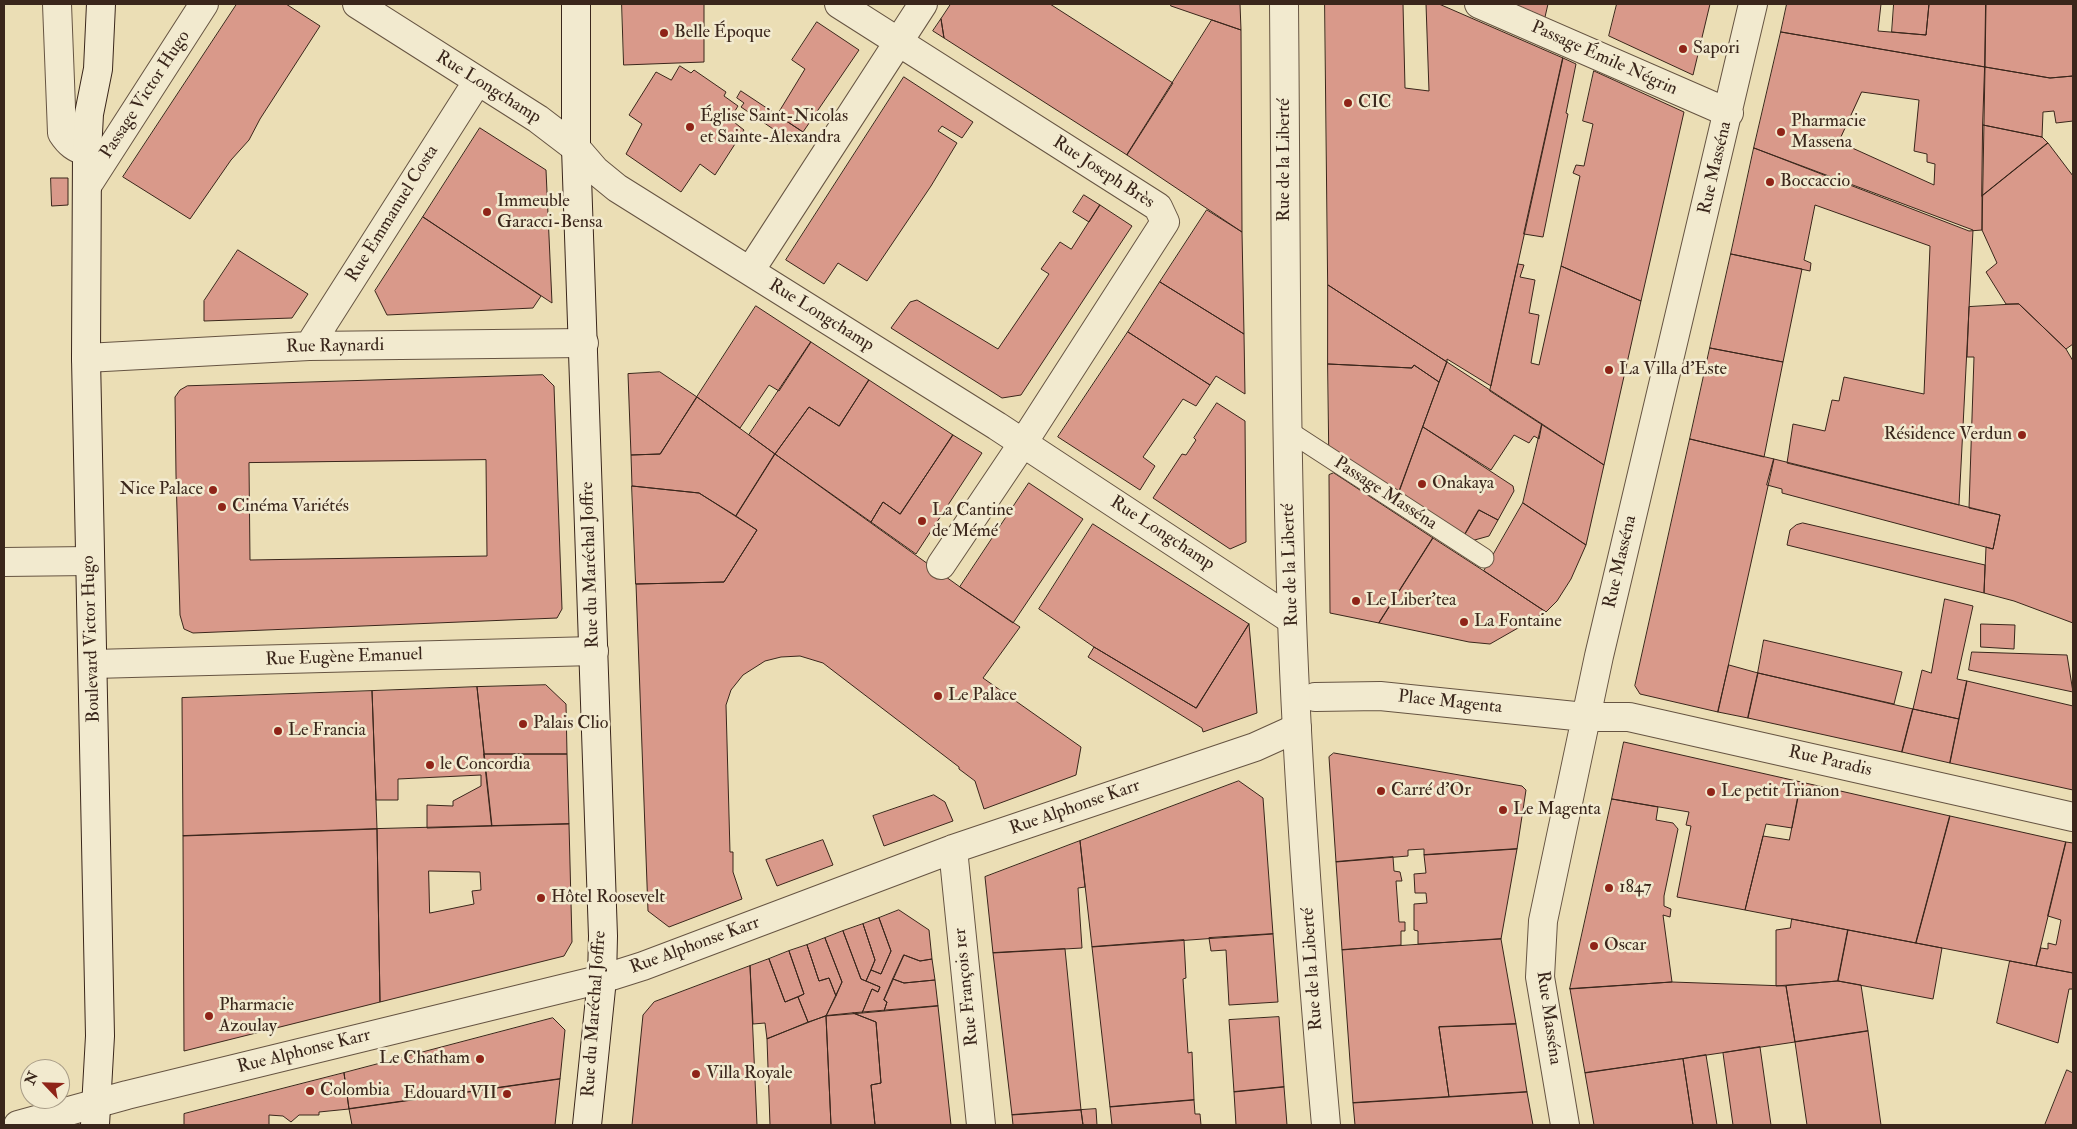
<!DOCTYPE html>
<html>
<head>
<meta charset="utf-8">
<style>
  body { margin:0 }
  #map { position:relative; width:2077px; height:1129px; overflow:hidden; background:#ebdeb5; font-family:"IM FELL Double Pica",serif }
  canvas { display:block }
  .frame { position:absolute; inset:0; border:5px solid #3a261b; pointer-events:none }
  .north { position:absolute; left:20px; top:1059px; width:50px; height:50px; box-sizing:border-box; background:#f2eacf; border:1px solid #a89c87; border-radius:50%; rotate:294deg; font-size:14px; font-weight:700; line-height:20px; text-align:center; color:#3a261b }
  .north::after { content:''; display:block; margin:auto; width:18px; height:22px; background:#8f2418; clip-path:polygon(50% 0,100% 100%,50% 72%,0 100%) }
</style>
</head>
<body>
<div id="map">
<canvas width="2077" height="1129"></canvas>
<div class="frame"></div>
<div class="north">N</div>
</div>
<script>
const ctx = document.querySelector('canvas').getContext('2d');
ctx.lineJoin = 'round';
function fillPath(path, color) {
  ctx.fillStyle = color;
  ctx.fill(path, 'evenodd');
}
function strokePath(path, color, width, dash) {
  ctx.strokeStyle = color;
  ctx.lineWidth = width;
  ctx.lineCap = dash ? 'butt' : 'round';
  ctx.setLineDash(dash || []);
  ctx.stroke(path);
}
function label(font, color, halo, rows, align = 'center') {
  ctx.font = font + ' "IM FELL Double Pica",serif';
  ctx.lineWidth = 5;
  ctx.setLineDash([]);
  ctx.textBaseline = 'middle';
  ctx.strokeStyle = halo;
  ctx.fillStyle = color;
  for (const [text, x, y, turn = 0] of rows) {
    ctx.save();
    ctx.translate(x, y);
    ctx.rotate((+turn || 0) * Math.PI / 180);
    ctx.textAlign = isNaN(turn) ? turn : align;
    if (halo) ctx.strokeText(text, 0, 0);
    ctx.fillText(text, 0, 0);
    ctx.restore();
  }
}
const building = new Path2D(`
  M237 4H286L320 26 260 119 249 140 231 160 190 219 123 177Z
  M622 4H704V62L624 65Z
  M951 4H1050L1173 83 1127 155 944 38 941 19Z
  M1171 4H1240L1241 30 1171 6Z
  M1325 4H1403L1405 88 1429 91 1426 4H1439L1563 58 1491 386 1447 359V362L1328 285Z
  M1514 4H1548L1545 17Z
  M1617 4H1710L1693 75 1609 36Z
  M1787 4H1881L1878 31 1926 35 1929 4H1986L1985 67 1781 32Z
  M1894 4H1929L1926 35 1892 32Z
  M1986 4H2073V76L2050 78 1985 67Z
  M941 19 944 38 933 31Z
  M1212 20 1241 30 1242 232 1127 155Z
  M817 22 859 50 803 132 777 115 805 69 792 60Z
  M1781 32 1985 67 1982 230 1969 231 1754 148ZM1862 92 1919 100 1914 151 1927 154V162L1935 164 1934 185 1839 142Z
  M1563 58 1576 64 1566 113 1568 114 1543 237 1524 234Z
  M680 66 691 73 694 70 726 92 724 96 738 106 730 119 744 130 715 175 700 164 681 192 626 154 642 124 629 115 656 72 671 80Z
  M1985 67 2050 78 2073 76V121L2056 123 2054 111 2043 112 2042 137 1983 125Z
  M1594 71 1684 112 1641 301 1561 266 1580 176 1573 173 1576 165 1584 166 1593 124 1583 121Z
  M904 77 973 122 962 138 942 126 938 131 957 143 931 186 867 281 838 263 824 284 786 260Z
  M741 91 803 132 798 142 792 138 788 144 775 136 776 131 741 107 744 103 737 98Z
  M1983 125 2042 137 2048 143 1982 196Z
  M480 128 546 170 552 303 423 217Z
  M2048 143 2073 176V344L2066 349 2019 304H2006L1986 272 1997 263 1982 230V196Z
  M1754 148 1973 230 1959 505 1787 463 1793 424 1825 431 1832 400 1839 401 1844 377 1924 394 1930 246 1815 205 1804 260 1811 263 1810 271 1731 254Z
  M51 178H68V205L52 206Z
  M1084 195 1100 205 1089 222 1073 212Z
  M1100 205 1132 226 1021 395 1002 398 891 328 910 302 917 300 998 349 1049 274 1041 269 1060 242 1071 249Z
  M1207 210 1242 232 1244 334 1160 282Z
  M423 217 541 296 533 308 387 315 375 291Z
  M238 250 308 294 292 318 204 321V301Z
  M1731 254 1802 269 1783 362 1710 348Z
  M1518 264 1524 265 1520 277 1535 280 1529 313 1539 315 1531 363 1539 365 1561 266 1641 301 1604 465 1490 391Z
  M1160 282 1244 334 1245 394 1216 376 1210 385 1128 332Z
  M1328 285 1447 362 1439 382 1414 365 1412 368 1328 364Z
  M2019 304 2066 349 2073 361V623L2014 601 1984 593 1986 547 1993 549 2000 515 1969 508 1974 357H1967L1969 307Z
  M756 306 811 342 779 391 769 385 740 428 697 397Z
  M1128 332 1210 385 1196 406 1183 399 1143 457 1155 466 1140 490 1058 437Z
  M811 342 869 380 839 426 809 407 775 454 749 435Z
  M1710 348 1783 362 1764 457 1690 439Z
  M1447 362 1542 424 1539 439 1534 436 1529 443 1514 435 1491 470 1423 427Z
  M1328 364 1412 368 1414 365 1439 382 1399 492 1329 446Z
  M660 372 697 397 660 454 631 455 628 374Z
  M543 375 554 386 562 609 557 618 193 633 184 629 180 615 176 475 175 397 180 390 187 386ZM486 460 487 556 250 560 249 463Z
  M869 380 953 435 900 514 883 502 871 522 775 454 809 407 839 426Z
  M697 397 775 454 736 516 699 493 632 486 631 455 660 454Z
  M1217 403 1245 421 1246 542 1230 549 1153 498 1182 454 1186 455 1196 440 1194 438Z
  M1542 424 1604 465 1586 545 1523 503Z
  M1423 427 1513 486 1514 491 1498 520 1479 510 1464 536 1399 492Z
  M953 435 982 453 916 554 871 522 883 502 900 514Z
  M1690 439 1774 459 1718 712 1640 694 1635 686Z
  M775 454 960 587 1020 627 983 678 1081 747 1076 775 984 809 975 781 959 769V767L823 663 800 656 781 657 765 661 743 675 731 690 726 705 730 852H733V872L742 899 669 927 648 911 636 584 724 582 757 530 736 516Z
  M1774 459 2000 515 1993 549 1782 493V489L1767 485Z
  M1334 473 1433 538 1379 623 1330 613 1329 475Z
  M1029 483 1083 519 1013 623 960 587Z
  M632 486 699 493 757 530 724 582 636 584Z
  M1523 503 1586 545 1571 579 1557 601 1546 612 1484 571Z
  M1479 510 1498 520 1489 536 1471 541 1464 536Z
  M1803 523 1985 565 1984 593 1787 545 1790 530 1796 525Z
  M1093 524 1249 624 1196 708 1094 647 1039 609Z
  M1433 538 1484 571 1546 612 1490 644 1469 642 1379 623Z
  M1945 599 1973 606 1957 679 1967 681 1959 719 1913 709 1922 670 1931 673Z
  M1249 624 1257 713 1203 732 1202 728 1088 657 1094 647 1196 708Z
  M1981 624 2015 625 2014 649 1981 647Z
  M1764 640 1902 672 1894 704 1758 673Z
  M1972 652 2067 655 2073 692 1969 670Z
  M1729 665 1758 673 1748 718 1718 712Z
  M1758 673 1913 709 1902 752 1748 718Z
  M1967 681 2073 706V790L1950 763Z
  M546 685 566 704 567 754H484L477 687Z
  M477 687 492 826 427 828V805L453 806V801L481 786V775L398 779V800H376L372 691Z
  M372 691 377 829 183 836 182 698Z
  M1913 709 1959 719 1950 763 1902 752Z
  M1624 742 1801 782 1792 828 1766 824 1745 910 1677 897 1691 826 1686 825 1689 812 1612 799Z
  M1334 753 1522 786 1526 790 1517 849 1424 855V849L1408 850V856L1336 862 1329 757Z
  M484 754H567L569 824 492 826Z
  M1239 781 1263 798 1273 934 1092 947 1080 841Z
  M1801 782 1950 816 1916 943 1745 910 1763 836 1789 840Z
  M934 795 945 802 953 821 884 846 873 816Z
  M1612 799 1658 807 1656 820 1673 823 1678 829 1664 896V906L1671 909 1670 917 1663 915 1672 982 1570 989Z
  M1950 816 2066 842 2036 966 1916 943Z
  M569 824 572 942 564 956 380 1002 377 829ZM429 871 480 872 481 890 472 891 474 904 430 913Z
  M377 829 380 1002 184 1051 183 836Z
  M823 840 833 865 777 886 766 860Z
  M1080 841 1085 887 1078 888 1082 948 993 953 985 877Z
  M2066 842 2073 843V973L2036 966 2041 948 2048 949V943L2056 945 2061 920 2048 916Z
  M1517 849 1501 939 1418 944V931L1414 930V904L1427 903 1426 893H1415L1414 874 1426 873 1424 855Z
  M1393 857 1394 871 1400 872 1402 881H1396L1399 922H1405V931H1401V945L1342 950 1336 862Z
  M899 910 929 930 932 959 920 961 904 955 884 1000 887 1002 884 1011 862 1013 872 989 878 992 880 987 866 981 871 970 881 974 891 951 879 918Z
  M879 918 891 951 881 974 871 970 875 960 863 924Z
  M1792 919 1848 930 1838 981 1776 986V930L1790 928Z
  M863 924 875 960 866 981 861 979 843 931Z
  M1848 930 1942 948 1933 999 1838 981Z
  M843 931 861 979 880 987 878 992 872 989 862 1013 826 1016 842 982 825 938Z
  M1273 934 1278 1002 1229 1005 1226 950 1211 951 1209 938Z
  M825 938 842 982 836 996 829 978 819 981 807 945Z
  M1501 939 1516 1024 1439 1027 1449 1097 1353 1103 1342 950Z
  M1184 940 1186 978 1183 979 1188 1053 1192 1052 1194 1100 1110 1107 1092 947Z
  M807 945 819 981 829 978 836 996 826 1016 808 1022 798 997 804 994 789 951Z
  M1065 949 1081 1110 1012 1115 993 953Z
  M789 951 804 994 785 1002 769 959Z
  M904 955 920 961 932 959 935 980 904 983 893 979Z
  M769 959 785 1002 798 997 808 1022 767 1039 765 1023 753 1024 750 966Z
  M2010 961 2073 973V989H2069L2058 1043 1997 1023Z
  M750 966 757 1125H632L643 1015 654 1002Z
  M893 979 904 983 935 980 938 1006 884 1011 887 1002 884 1000Z
  M1838 981 1861 985 1868 1031 1795 1042 1786 986Z
  M1672 982 1786 986 1795 1042 1585 1073 1570 989Z
  M938 1006 951 1125H875L871 1085 881 1083 876 1022 853 1013Z
  M853 1013 876 1022 881 1083 871 1085 875 1125H831L826 1016Z
  M826 1016 831 1125H770L767 1039Z
  M1279 1017 1284 1087 1234 1092 1229 1020Z
  M553 1018 565 1030 560 1079 349 1109 344 1073Z
  M1516 1024 1527 1092 1449 1097 1439 1027Z
  M1868 1031 1881 1125H1807L1795 1042Z
  M1760 1047 1771 1125H1733L1723 1053Z
  M1706 1055 1717 1125H1693L1683 1059Z
  M1683 1059 1693 1125H1594L1585 1073Z
  M2067 1070 2073 1073V1125H2045Z
  M344 1073 349 1109 319 1112V1115H299L291 1122 283 1116 269 1115V1125H184V1114Z
  M560 1079 555 1125H352L349 1109Z
  M1284 1087 1287 1125H1236L1234 1092Z
  M1527 1092 1533 1125H1355L1353 1103Z
  M1194 1100 1195 1114H1200L1201 1125H1112L1110 1107Z
  M1096 1109 1097 1125H1083L1081 1110Z
  M1081 1110 1083 1125H1013L1012 1115Z`);
fillPath(building, '#d9998a');
strokePath(building, '#3a261b', 1);
const service = new Path2D(`
  M1287 430 1484 558`);
const pedestrian = new Path2D(`
  M1479 4 1729 113
  M87 186 204 4
  M941 565 1023 443
  M1315 697 1380 696 1585 717H1629L2073 817
  M1565 1125 1540 977 1543 921 1599 656 1753 4`);
const minor = new Path2D(`
  M57 4 62 133C69 144 75 148 87 152
  M357 4 538 119 576 148 595 170 617 188 997 426 1292 620
  M839 4 1158 207 1165 222 1023 443
  M750 271 923 4
  M309 346 477 82
  M86 358 309 346 584 343
  M4 562 89 561
  M93 664 594 651
  M953 849 981 1125
  M18 1125 127 1095 602 979 643 966 953 849 1255 747 1297 728`);
const tertiary = new Path2D(`
  M1284 4C1286 209 1285 414 1292 619 1298 788 1311 957 1326 1125`);
const secondary = new Path2D(`
  M576 4V148L603 936 602 979 587 1125
  M95 1125 100 1036 86 358 87 152 89 114 98 69 101 4`);
strokePath(service, '#665442', 21);
strokePath(pedestrian, '#665442', 30);
strokePath(minor, '#665442', 30);
strokePath(tertiary, '#665442', 30);
strokePath(secondary, '#3a261b', 30);
strokePath(service, '#f2eacf', 19);
strokePath(pedestrian, '#f2eacf', 28);
strokePath(minor, '#f2eacf', 28);
strokePath(tertiary, '#f2eacf', 28);
strokePath(secondary, '#f2eacf', 28);
for (const [x, y, r, color] of [
  [664,33,5,"#8f2418"],
  [1683,49,5,"#8f2418"],
  [1348,103,5,"#8f2418"],
  [690,127,5,"#8f2418"],
  [1781,132,5,"#8f2418"],
  [1770,182,5,"#8f2418"],
  [487,212,5,"#8f2418"],
  [1609,370,5,"#8f2418"],
  [2022,435,5,"#8f2418"],
  [1422,484,5,"#8f2418"],
  [213,490,5,"#8f2418"],
  [222,507,5,"#8f2418"],
  [922,521,5,"#8f2418"],
  [1356,601,5,"#8f2418"],
  [1464,622,5,"#8f2418"],
  [938,696,5,"#8f2418"],
  [523,724,5,"#8f2418"],
  [278,731,5,"#8f2418"],
  [430,765,5,"#8f2418"],
  [1381,791,5,"#8f2418"],
  [1711,792,5,"#8f2418"],
  [1503,810,5,"#8f2418"],
  [1609,888,5,"#8f2418"],
  [541,898,5,"#8f2418"],
  [1594,946,5,"#8f2418"],
  [209,1016,5,"#8f2418"],
  [480,1059,5,"#8f2418"],
  [696,1074,5,"#8f2418"],
  [310,1091,5,"#8f2418"],
  [507,1094,5,"#8f2418"]
]) {
  const dot = new Path2D();
  dot.arc(x, y, r, 0, 2 * Math.PI);
  ctx.fillStyle = color;
  ctx.fill(dot);
  strokePath(dot, '#f2eacf', 2);
}
label('18px', '#3a261b', '#f2eacf', [
  ["Belle Époque",674,33],
  ["Sapori",1693,49],
  ["CIC",1358,103],
  ["Église Saint-Nicolas",700,117],
  ["et Sainte-Alexandra",700,138],
  ["Pharmacie",1791,122],
  ["Massena",1791,143],
  ["Boccaccio",1780,182],
  ["Immeuble",497,202],
  ["Garacci-Bensa",497,223],
  ["La Villa d'Este",1619,370],
  ["Résidence Verdun",2012,435,"right"],
  ["Onakaya",1432,484],
  ["Nice Palace",203,490,"right"],
  ["Cinéma Variétés",232,507],
  ["La Cantine",932,511],
  ["de Mémé",932,532],
  ["Le Liber'tea",1366,601],
  ["La Fontaine",1474,622],
  ["Le Palace",948,696],
  ["Palais Clio",533,724],
  ["Le Francia",288,731],
  ["le Concordia",440,765],
  ["Carré d'Or",1391,791],
  ["Le petit Trianon",1721,792],
  ["Le Magenta",1513,810],
  ["1847",1619,888],
  ["Hôtel Roosevelt",551,898],
  ["Oscar",1604,946],
  ["Pharmacie",219,1006],
  ["Azoulay",219,1027],
  ["Le Chatham",470,1059,"right"],
  ["Villa Royale",706,1074],
  ["Colombia",320,1091],
  ["Edouard VII",497,1094,"right"]
], 'left');
label('18px', '#3a261b', '#f2eacf', [
  ["Passage Émile Négrin",1604,59,24],
  ["Rue Longchamp",488,88,32],
  ["Passage Victor Hugo",146,95,-57],
  ["Rue de la Liberté",1285,160,-90],
  ["Rue Masséna",1716,168,-77],
  ["Rue Joseph Brès",1103,173,33],
  ["Rue Emmanuel Costa",393,214,-58],
  ["Rue Longchamp",821,316,32],
  ["Rue Raynardi",335,347,-1],
  ["Passage Masséna",1385,494,33],
  ["Rue Longchamp",1162,534,33],
  ["Rue Masséna",1621,562,-77],
  ["Rue du Maréchal Joffre",591,565,-92],
  ["Rue de la Liberté",1291,565,-92],
  ["Boulevard Victor Hugo",92,639,-92],
  ["Rue Eugène Emanuel",344,658,-2],
  ["Place Magenta",1450,703,6],
  ["Rue Paradis",1830,762,13],
  ["Rue Alphonse Karr",1075,808,-19],
  ["Rue Alphonse Karr",695,946,-20],
  ["Rue de la Liberté",1313,969,-94],
  ["Rue François 1er",967,987,-96],
  ["Rue du Maréchal Joffre",595,1014,-86],
  ["Rue Masséna",1548,1018,82],
  ["Rue Alphonse Karr",304,1052,-14]
]);
</script>
</body>
</html>
